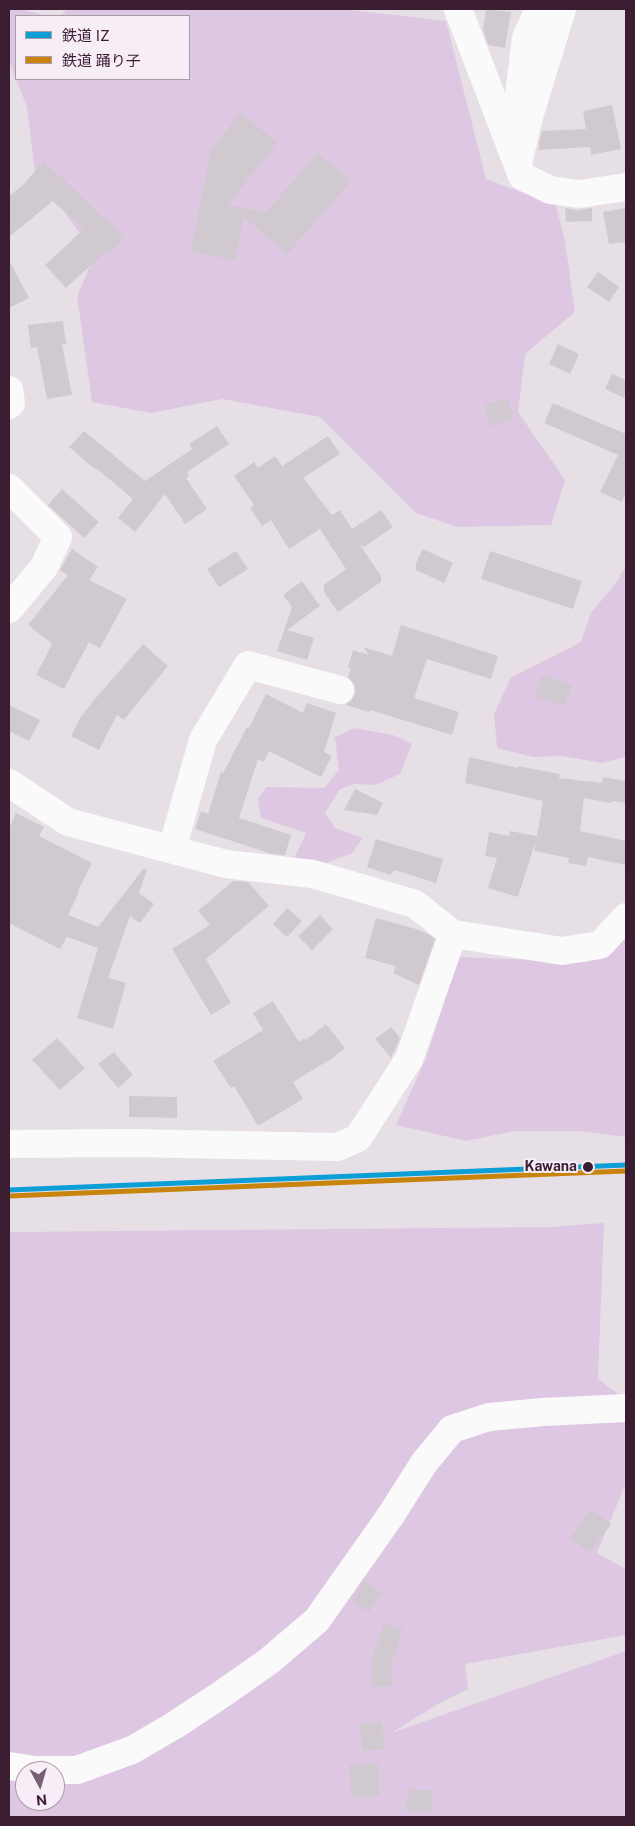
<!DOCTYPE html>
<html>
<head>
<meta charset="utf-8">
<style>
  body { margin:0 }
  #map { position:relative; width:635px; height:1826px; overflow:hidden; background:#e6e0e6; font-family:"Public Sans","Noto Sans JP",sans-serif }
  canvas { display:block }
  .frame { position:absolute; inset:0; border:10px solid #3b1d31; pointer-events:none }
  .legend { position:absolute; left:15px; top:15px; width:175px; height:65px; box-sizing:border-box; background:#f7edf6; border:1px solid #ac9aa7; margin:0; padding:6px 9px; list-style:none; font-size:15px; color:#3b1d31 }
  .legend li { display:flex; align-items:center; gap:10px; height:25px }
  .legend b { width:25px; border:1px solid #ac9aa7 }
  .north { position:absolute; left:15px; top:1761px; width:50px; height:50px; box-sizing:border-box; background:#f7edf6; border:1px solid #ac9aa7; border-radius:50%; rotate:174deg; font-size:14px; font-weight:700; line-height:20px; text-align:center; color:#3b1d31 }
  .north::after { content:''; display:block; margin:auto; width:18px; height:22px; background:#776170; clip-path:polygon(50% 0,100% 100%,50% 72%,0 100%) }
</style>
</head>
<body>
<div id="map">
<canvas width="635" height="1826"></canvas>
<div class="frame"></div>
<ul class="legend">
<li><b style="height:6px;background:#0c9fd6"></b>鉄道 IZ</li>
<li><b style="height:6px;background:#c8840c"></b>鉄道 踊り子</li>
</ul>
<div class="north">N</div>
</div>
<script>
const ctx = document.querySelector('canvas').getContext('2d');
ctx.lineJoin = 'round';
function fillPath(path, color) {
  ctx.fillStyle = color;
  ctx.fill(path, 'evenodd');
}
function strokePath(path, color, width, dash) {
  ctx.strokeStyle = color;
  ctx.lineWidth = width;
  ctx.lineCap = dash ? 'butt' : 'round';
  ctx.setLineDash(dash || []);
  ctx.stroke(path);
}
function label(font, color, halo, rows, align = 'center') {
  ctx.font = font + ' "Public Sans",sans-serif';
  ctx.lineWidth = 4;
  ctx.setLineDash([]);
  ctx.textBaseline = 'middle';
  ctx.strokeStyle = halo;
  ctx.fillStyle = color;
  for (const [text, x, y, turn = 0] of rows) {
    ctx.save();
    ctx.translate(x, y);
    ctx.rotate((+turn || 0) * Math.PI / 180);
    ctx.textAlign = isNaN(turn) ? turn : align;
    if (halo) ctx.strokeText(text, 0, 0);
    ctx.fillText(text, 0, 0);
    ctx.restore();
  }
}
fillPath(new Path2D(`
  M9 9H20L47 16H16V79H189V16H61L67 9H342L446 21 486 179 556 205 565 241 575 312 525 354 518 412 565 480 551 525 457 527 416 513 320 417 222 399 151 413 92 402 77 296 95 254 35 171 27 107 9 61Z
  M626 566V757L602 763 562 756 533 757 497 748 494 714 511 677 581 642 591 613 615 584Z
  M354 728 393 735 412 744 400 774 375 785 354 784 340 789 325 813 335 828 363 838 352 853 318 866 293 861 306 833 261 818 258 799 266 787 324 788 339 770 335 737Z
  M626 937V1137L580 1131H515L466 1141 396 1125 426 1058 459 957 586 962 612 951Z
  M604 1223 598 1379 626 1400V1483L597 1553 626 1569V1635L465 1664 468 1689 440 1703 391 1733 626 1651V1817H9V1232L550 1227ZM25 1771H55V1801H25Z`), '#dec7e2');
fillPath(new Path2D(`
  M486 9 511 12 505 48 488 45 483 30Z
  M612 105 621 149 591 155 590 147 539 150V143L542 131 586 129 583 111Z
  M240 113 277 142 228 205 266 212 318 153 351 181 287 254 244 217 235 260 191 252 211 150Z
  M44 161 124 237 109 254 106 251 66 288 45 265 84 229 53 201 9 237V196L23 185Z
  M565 208 577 210 592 208V221L566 222Z
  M626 208V242L609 244 603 212Z
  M9 260 29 298 9 308Z
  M598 272 619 287 609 302 587 287Z
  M63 321 66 344H62L72 395 47 399 37 347 31 348 28 325Z
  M558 344 579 354 570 374 549 364Z
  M612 374 626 380V399L605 389Z
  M508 399 513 420 490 426 485 404Z
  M553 403 626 434V492L622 502 600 492 618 455 544 423Z
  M217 426 229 444 187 472 189 476 186 478 207 509 185 524 165 494 135 532 118 518 133 499 96 468 95 469 69 447 84 431 145 481 192 449 189 444Z
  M328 436 340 454 303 478 332 515 340 510 352 529 381 510 393 527 364 547 360 545 381 576V582L338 612 324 592V585L346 569 320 529 289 549 271 520 262 526 250 508 254 505 234 476 254 462 258 468 275 456 282 466Z
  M62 489 99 522 84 538 48 505Z
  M72 549 98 567 89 580 127 599 100 648 89 642 64 689 36 675 52 644 28 625 68 575 60 570Z
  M423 549 453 563 444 583 416 570V563Z
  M236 551 248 569 219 587 207 569Z
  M490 551 582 581 573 609 481 579Z
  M302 581 320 606 287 630 314 638 307 660 277 651 292 607 283 595Z
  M401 625 498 656 491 679 427 659 414 698 459 712 452 735 370 710 369 712 345 705 351 701 355 694V686L348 677 351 668 348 667 353 650 369 655 363 647 392 656Z
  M143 644 168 666 124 720 117 715 99 750 71 736 80 718 94 700Z
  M542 675 572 684 565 706 535 697Z
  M266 694 303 713 307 703 336 713 324 752 332 756 321 777 269 751 264 762 258 759 239 818 291 835 285 855 272 854 195 829 201 811 208 814 221 772 223 773 247 727 249 728Z
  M9 705 40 720 29 741 9 731Z
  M469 757 518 768V766L560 774 559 778 602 783 603 777 626 781V803L612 801 611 803 584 798 580 831 626 841V865L588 857 586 866 568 863 569 858 534 851 536 840 518 897 488 888 497 858 485 856 489 832 509 836 510 831 537 836 543 801 465 783Z
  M355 789 383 803 377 815 344 810Z
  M16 813 44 827 39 836 92 863 78 891 79 892 68 915 98 927 144 868 147 870 139 893 154 904 140 923 130 916 108 978 126 983 113 1029 77 1018 98 948 67 937 60 949 9 923V828Z
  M376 839 443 859 436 883 395 870 390 875 367 867Z
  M233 881 248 882 269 906 206 959 231 1003 211 1015 172 949 210 925 198 911Z
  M287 908 302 921 287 937 273 924Z
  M320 915 333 929 312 950 298 936Z
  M376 918 416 929 428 934 435 939 419 985 393 973 396 966 365 958Z
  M273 1001 299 1042 304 1038 306 1040 326 1024 345 1048 329 1061V1060L293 1082 303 1099 258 1126 234 1086 231 1088 213 1061 263 1030 253 1013Z
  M391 1027 400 1038 391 1058 375 1039Z
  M57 1038 85 1068 60 1090 32 1060Z
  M114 1052 133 1075 118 1088 98 1064Z
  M129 1096 177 1097V1118L129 1117Z
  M591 1509 611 1524 590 1553 570 1538Z
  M364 1581 381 1592 369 1612 352 1602Z
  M384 1623 403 1629 392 1662 393 1686 373 1687 372 1659Z
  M382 1722 385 1749 362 1751 360 1724Z
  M378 1764 379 1796 351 1797 349 1765Z
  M408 1789 433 1791 431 1813 406 1810Z`), '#d1c9d0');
strokePath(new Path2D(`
  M458 9 522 176 550 190 579 194 626 187
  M526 111 519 95 526 38 539 9
  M518 163 529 117 562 9
  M9 390 11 403 9 405
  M9 488 58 537 44 567 9 609
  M9 783 68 822 226 864 313 874 415 904 453 934 562 951 600 945 626 917
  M172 849 203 740 248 665 340 690
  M9 1144 130 1143 338 1147 358 1138 409 1059 453 934
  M9 1766 35 1770H77L132 1750 175 1725 222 1694 269 1661 317 1620 391 1515 424 1463 452 1429 489 1417 543 1412 626 1408`), '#fbfafb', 28);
strokePath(new Path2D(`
  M9 1190 626 1165`), '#0c9fd6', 5);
strokePath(new Path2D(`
  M9 1196 626 1171`), '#c8840c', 5);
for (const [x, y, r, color] of [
  [588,1167,6,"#3b1d31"]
]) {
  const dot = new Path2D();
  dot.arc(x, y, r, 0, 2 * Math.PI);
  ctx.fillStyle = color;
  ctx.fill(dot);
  strokePath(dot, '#f7edf6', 2);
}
label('bold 14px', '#3b1d31', '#f7edf6', [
  ["Kawana",577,1167]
], 'right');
</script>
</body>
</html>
